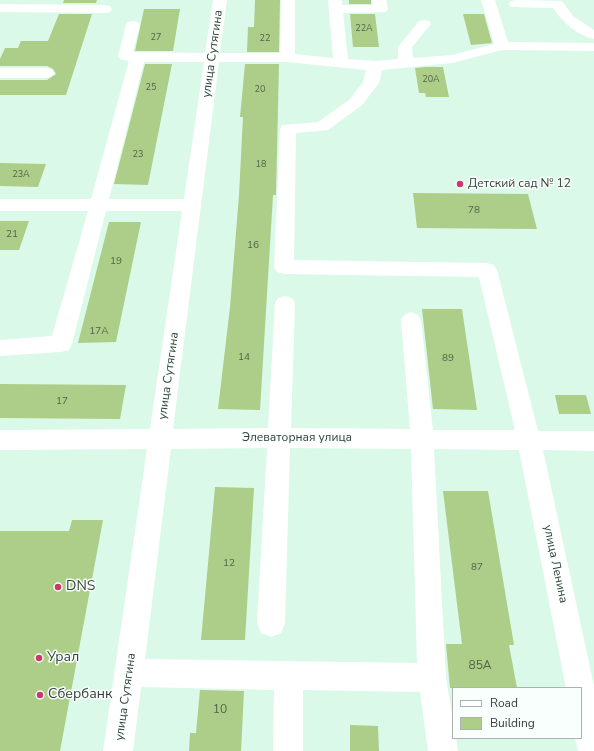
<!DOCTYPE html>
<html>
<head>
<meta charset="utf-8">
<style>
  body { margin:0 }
  #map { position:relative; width:594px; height:751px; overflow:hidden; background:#dbf9e8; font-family:"Nunito Sans",sans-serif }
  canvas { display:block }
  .legend { position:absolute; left:452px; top:687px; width:130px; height:52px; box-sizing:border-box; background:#f9fffc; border:1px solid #aab3ae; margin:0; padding:5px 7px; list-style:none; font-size:12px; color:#344039 }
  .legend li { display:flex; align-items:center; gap:8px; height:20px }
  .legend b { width:20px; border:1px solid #aab3ae }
</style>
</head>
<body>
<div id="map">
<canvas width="594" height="751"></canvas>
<ul class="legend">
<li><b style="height:5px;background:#fff"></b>Road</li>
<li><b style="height:11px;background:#acce88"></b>Building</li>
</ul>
</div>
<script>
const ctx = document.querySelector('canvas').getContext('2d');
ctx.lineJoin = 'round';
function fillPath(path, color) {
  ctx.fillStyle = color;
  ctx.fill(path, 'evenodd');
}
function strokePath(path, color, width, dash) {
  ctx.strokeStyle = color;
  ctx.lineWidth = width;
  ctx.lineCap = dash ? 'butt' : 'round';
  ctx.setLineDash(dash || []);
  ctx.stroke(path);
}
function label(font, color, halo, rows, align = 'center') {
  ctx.font = font + ' "Nunito Sans",sans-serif';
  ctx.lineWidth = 3;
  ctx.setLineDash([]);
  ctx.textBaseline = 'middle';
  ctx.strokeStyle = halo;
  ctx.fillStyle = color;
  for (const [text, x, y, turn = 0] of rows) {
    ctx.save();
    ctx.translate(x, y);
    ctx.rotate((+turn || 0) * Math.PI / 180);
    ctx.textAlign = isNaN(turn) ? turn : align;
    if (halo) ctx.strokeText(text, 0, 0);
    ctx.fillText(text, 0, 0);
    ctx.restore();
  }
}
fillPath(new Path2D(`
  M64 0H97L96 3H63Z
  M255 0H280L279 52H247L248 27H254Z
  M349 0H371V4H349Z
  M144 9H180L173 51H135Z
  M59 14H92L66 95H0V80H47L56 74 53 69 47 66H0V59L5 48H18L21 41H48Z
  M350 14H375L379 47H353Z
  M463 14H484L492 43 471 45Z
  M145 64H172L148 185 114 184Z
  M245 64H279L276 195H273L260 410 218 409 230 307 239 195 243 117H240Z
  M426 67H443L449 97H426L425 93H419L415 68Z
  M0 163 46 164 38 187 0 186Z
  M413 193 528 194 537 229 417 228Z
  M0 221H29L19 250H0Z
  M109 222H141L116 342 78 343Z
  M422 309H462L477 410 433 409Z
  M0 384 126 385 120 419 0 418Z
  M555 395H586L591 414H559Z
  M215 487 254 488 245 640H201Z
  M443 491H488L514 645H509L517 688H450L446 644H462Z
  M72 520H103L60 751H0V531H69Z
  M200 690 244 691 241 751H189L190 733H196Z
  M350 725 378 726 379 751H350Z`), '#acce88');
fillPath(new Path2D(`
  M213 0H227L220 53H280L281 0H295V54L333 58 328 0H342V5H373L372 0H386L388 9 386 12 343 13 348 59 375 61 398 59V47L419 21 424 20 429 21 431 24 412 47 413 58 452 55 494 44 481 0H495L508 42 594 43V51L502 50 452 63 382 70 379 83 362 105 328 130 296 133 294 260 487 263 494 265 497 270 538 431H594V451L543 450 594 686V751H578L575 738H581V688H566L519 450 434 449 446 678 453 719V738H456L458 751H428L420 692 303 690V751H273L274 690 141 687 133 751H103L147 449 0 450V430L150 429 182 211H106L72 344 69 350 61 352 0 356V340L52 336 88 211H0V199H91L129 61 120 59 118 56 126 25 128 22 133 21 138 22 140 25 133 52 205 53ZM144 62H204L184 199H109ZM219 62H287L366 70 363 82 350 99 318 122 282 125 280 129 274 267 277 272 284 274 479 277 515 430H433L421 320 418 315 411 312 404 315 401 320 410 429 291 428 295 303 292 298 285 296 278 298 275 303 268 428 173 429ZM267 448 257 623 261 633 271 637 281 633 285 623 290 448 411 449 417 663 145 659 171 449Z
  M515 0 562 1 573 16 594 30V39C577 35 563 23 553 8L511 7 509 4 511 1Z
  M0 4 105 5 110 6 112 9 110 12 105 13 0 12Z
  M0 68H47L52 70 55 73 52 76 47 78H0Z`), '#fff');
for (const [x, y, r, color] of [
  [460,184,4,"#c73a6c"],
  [58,587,4,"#c73a6c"],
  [39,658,4,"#c73a6c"],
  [40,695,4,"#c73a6c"]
]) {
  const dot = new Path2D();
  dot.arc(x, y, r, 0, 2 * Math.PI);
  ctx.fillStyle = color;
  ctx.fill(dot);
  strokePath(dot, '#f9fffc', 1.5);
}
label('9px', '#52644d', null, [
  ["22А",364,29],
  ["27",156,38],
  ["22",265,39],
  ["20А",431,80],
  ["25",151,88],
  ["20",260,90],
  ["23",138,155],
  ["18",261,165],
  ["23А",21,175]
]);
label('10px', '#52644d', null, [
  ["78",474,211],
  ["21",12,235],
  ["16",253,246],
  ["19",116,262],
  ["17А",99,332],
  ["14",244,358],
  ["89",448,359],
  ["17",62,402],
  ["12",229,564],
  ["87",477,568]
]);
label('12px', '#344039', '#f9fffc', [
  ["улица Сутягина",213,54,-82],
  ["улица Сутягина",169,376,-82],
  ["Элеваторная улица",297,438],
  ["улица Ленина",555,564,78],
  ["улица Сутягина",126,697,-82]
]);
label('12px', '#344039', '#f9fffc', [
  ["Детский сад № 12",468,184]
], 'left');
label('12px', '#52644d', null, [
  ["85А",480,666],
  ["10",220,710]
]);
label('14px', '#344039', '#f9fffc', [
  ["DNS",66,587],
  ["Урал",47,658],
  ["Сбербанк",48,695]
], 'left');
</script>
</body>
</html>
